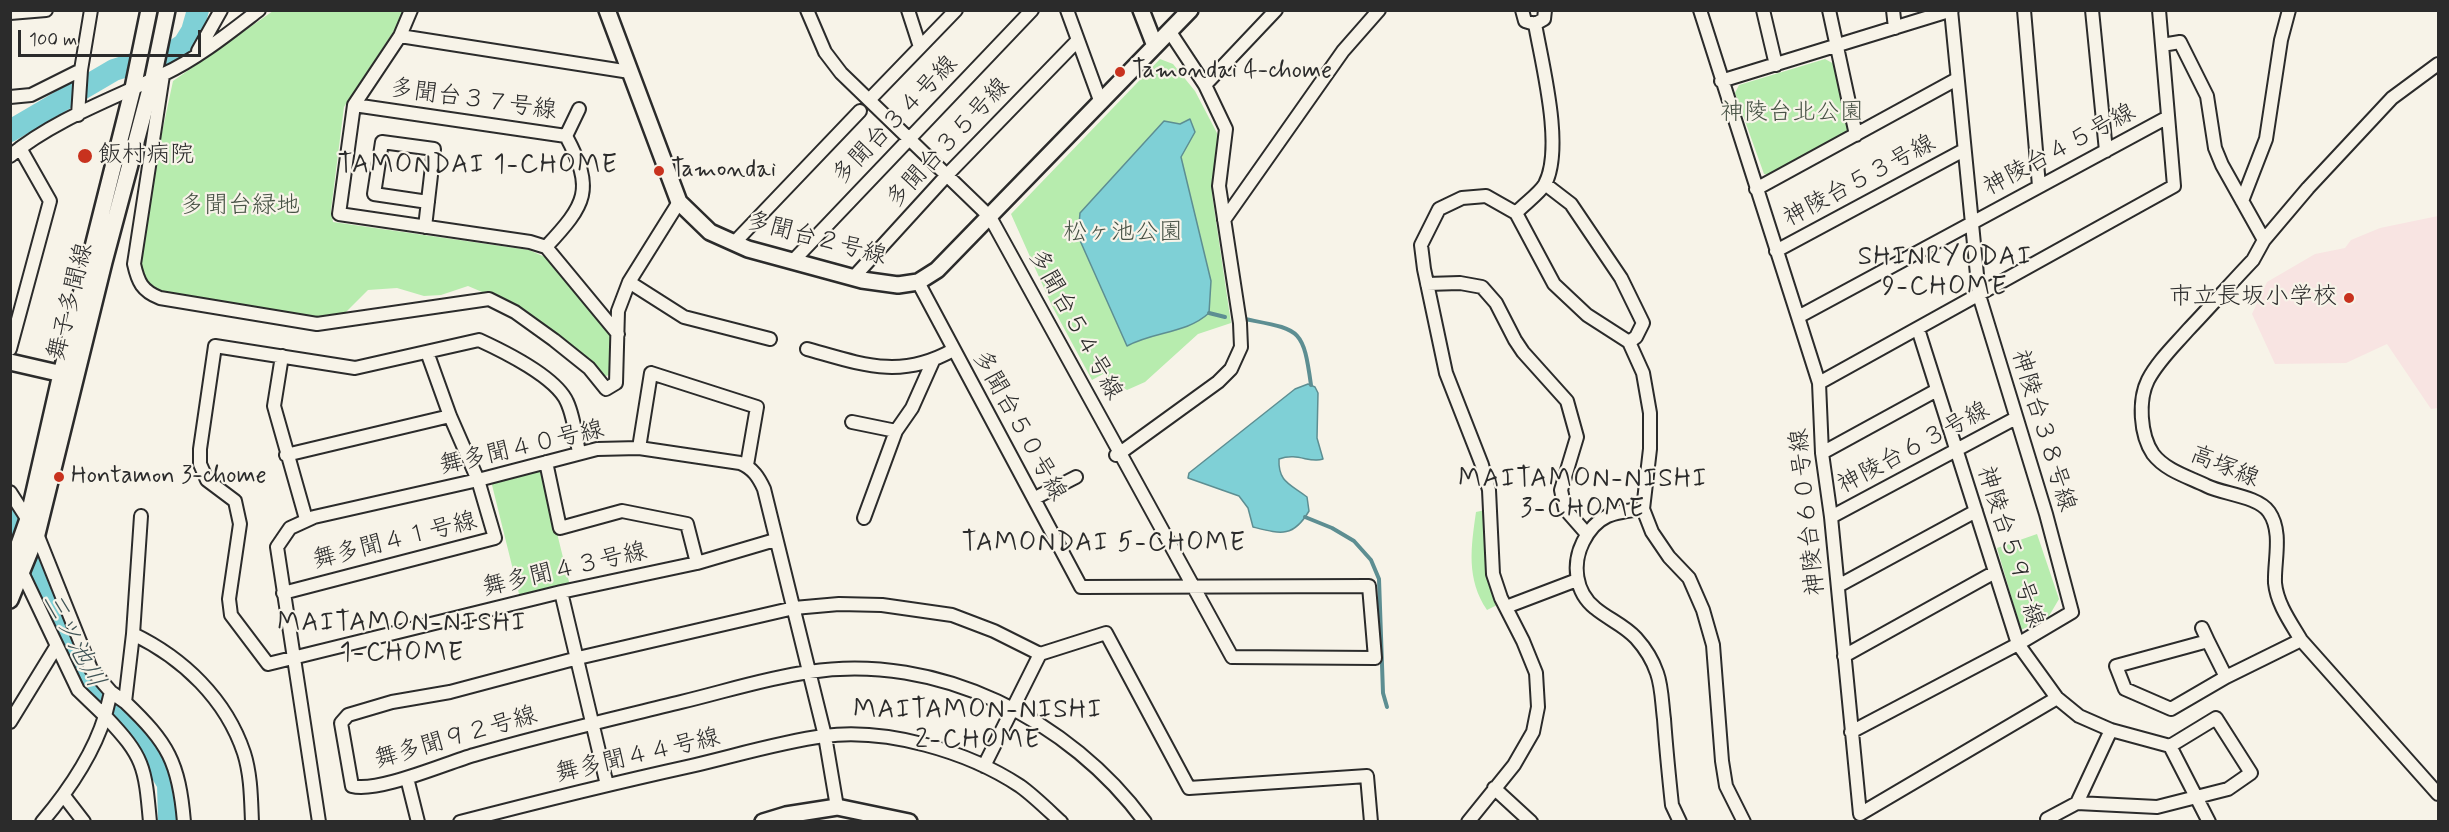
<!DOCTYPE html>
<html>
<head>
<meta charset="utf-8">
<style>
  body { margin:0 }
  #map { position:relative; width:2449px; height:832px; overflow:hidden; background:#f7f3e8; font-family:Mynerve,sans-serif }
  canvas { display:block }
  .frame { position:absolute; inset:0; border:12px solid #2b2b2b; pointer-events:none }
  .scale { position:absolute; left:18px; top:30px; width:183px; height:27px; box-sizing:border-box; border:3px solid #2b2b2b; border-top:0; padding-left:8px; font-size:18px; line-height:21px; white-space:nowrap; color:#2b2b2b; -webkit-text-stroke:4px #f7f3e8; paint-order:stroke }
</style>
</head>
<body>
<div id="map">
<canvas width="2449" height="832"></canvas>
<div class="frame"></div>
<div class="scale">100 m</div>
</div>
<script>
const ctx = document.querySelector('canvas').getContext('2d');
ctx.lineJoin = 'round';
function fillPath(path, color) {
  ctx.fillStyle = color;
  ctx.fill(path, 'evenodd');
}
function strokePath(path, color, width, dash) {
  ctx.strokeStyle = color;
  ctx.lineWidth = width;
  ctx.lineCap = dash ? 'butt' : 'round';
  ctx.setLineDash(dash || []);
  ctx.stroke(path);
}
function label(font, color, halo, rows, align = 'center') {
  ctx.font = font + ' Mynerve,"Klee One",sans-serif';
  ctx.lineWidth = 4.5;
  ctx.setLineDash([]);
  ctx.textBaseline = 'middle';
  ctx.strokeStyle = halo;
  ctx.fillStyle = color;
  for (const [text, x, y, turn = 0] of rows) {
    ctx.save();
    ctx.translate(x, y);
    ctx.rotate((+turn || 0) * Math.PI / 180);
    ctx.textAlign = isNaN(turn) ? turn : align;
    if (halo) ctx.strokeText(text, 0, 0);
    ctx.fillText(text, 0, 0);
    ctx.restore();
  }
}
fillPath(new Path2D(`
  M2438 216V408L2431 409 2387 344 2346 363 2275 364 2252 314 2267 282 2315 254 2345 248 2351 240 2380 228Z`), '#f8e4e2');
fillPath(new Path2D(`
  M273 11H405L403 17 344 107 331 210 333 222 529 250 545 257 610 335 614 352 612 374 603 377 598 367 527 311 468 286 441 295 424 296 397 288 368 290 342 316H313L162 294 149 286 141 274 148 198 173 81Z
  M1160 59 1173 64 1195 91 1218 135 1212 194 1231 323 1198 334 1145 382 1127 390 1103 374 1092 380 1052 306 1011 214Z
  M1825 59 1836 65 1850 126 1845 135 1771 175 1764 174 1735 93 1739 85Z
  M541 468 570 586 520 598 492 485 495 478Z
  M1485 510C1488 548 1480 566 1497 605L1487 610C1466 579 1471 547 1476 512Z
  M2037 534 2059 599 2049 616 2021 630 1997 548Z`), '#b7ecae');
const water = new Path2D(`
  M1190 119 1195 132 1181 157 1211 281 1209 313C1186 334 1154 331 1127 346L1078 236 1080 213 1164 121 1180 124Z
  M1308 384 1315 387 1318 393 1317 438 1323 459C1310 464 1298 452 1279 459 1278 482 1290 484 1307 497L1309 511C1293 538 1281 534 1253 527L1248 508 1239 496 1188 478 1189 473 1295 389Z`);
fillPath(water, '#7fd0d6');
strokePath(water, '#5d8e92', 1.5);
strokePath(new Path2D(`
  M1209 313 1225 317
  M1245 319C1300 330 1303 327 1311 385
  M1305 517 1332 528 1354 541 1371 560 1379 579 1383 693 1387 707`), '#5d8e92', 4);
strokePath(new Path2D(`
  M10 131 114 70 174 51 184 44 192 31 198 10
  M10 517 66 636 98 694 138 733 168 784 169 822`), '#7fd0d6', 22);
const minor = new Path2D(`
  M411 10 400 36 354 105 339 214 530 242 546 247 618 334
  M807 10 825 52 841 73 990 217 1120 453 1116 455
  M908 10 920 47
  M1067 10 1101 103
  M1522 10 1525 21 1535 24
  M1700 10 1798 317 2168 117
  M1763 10 1776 65
  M1829 10 1856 135
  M1893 10 1895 28
  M2024 10 2039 186
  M2092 10 2106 151
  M10 13 46 10
  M1535 24 1544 19 1545 10
  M400 36 630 72
  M2162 45 2180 42 2207 96 2215 148 2222 165 2264 240
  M198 51 221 10
  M2438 64 2392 98 2308 188 2264 240 2253 260C2231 283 2210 307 2188 330 2174 346 2158 361 2148 380 2138 400 2140 435 2153 454 2166 471 2189 477 2207 486 2223 494 2258 496 2269 512 2283 532 2274 561 2275 583 2277 604 2291 623 2301 640L2438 794
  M163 75 134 264C138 282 142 291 160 298L317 324 489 299 515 312 554 340 589 368 606 389 616 383 618 311 629 282 679 202
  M1721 81 1952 10
  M1205 85 1276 10
  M10 97 31 95 81 70
  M869 100 956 10
  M354 105 566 136C595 190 586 204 546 247
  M78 115 81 70 91 10
  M566 136 579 109
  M10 156C55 119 113 99 164 74 198 58 229 33 259 10
  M1545 184 1571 204 1621 278 1643 323 1636 337 1629 342
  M1756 189 1957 79
  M2242 201 2266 139 2281 40 2289 10
  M1516 213C1524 204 1539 194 1545 184 1564 148 1542 64 1535 24
  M1224 220 1343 51 1379 10
  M425 227 434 149 382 142 374 194 428 202
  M734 243 860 111
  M1776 251 1964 150
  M792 262 1032 10
  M853 278 947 175 1078 40
  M629 282 684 317 770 339
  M918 282 1081 587 1369 586 1375 658 1232 657 1120 453 1218 382 1231 369 1241 347 1240 323 1219 186 1226 129 1205 85 1170 32
  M1427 284 1460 283 1482 287 1496 303 1515 340 1523 352 1567 401 1577 437 1561 490 1565 509 1587 534
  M1798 317 1819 383 1822 453 1831 517 1860 814 2057 698
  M1918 329 2018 644 2057 698 2079 716 2111 730 2170 746 2209 822
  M10 349 50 201 20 148
  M807 349C861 364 900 380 953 350
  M282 356 274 406 306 519
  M1819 383 2174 186 2159 10
  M852 422 896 431
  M639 448 651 373 757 407 747 465
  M579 453C576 437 574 417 567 402 556 377 503 351 479 340L355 368 215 346 200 449V464L207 480 235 501 240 524 229 599 231 615 268 664 561 592 697 563 775 540
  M1822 453 1937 390
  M286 455 450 416
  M546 462 560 528 622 511 687 524 697 563
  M10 492 37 534 91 669 111 692 125 702
  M1035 498 1076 477
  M1643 509C1614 512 1597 514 1583 542 1572 564 1575 592 1595 608 1608 619 1624 625 1636 638 1645 648 1653 661 1657 673 1662 687 1662 704 1664 719 1666 747 1669 777 1672 805L1680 822
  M141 516 133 634 125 702C168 743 179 762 184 822
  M1831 517 2016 418
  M864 518 896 431 912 408 933 361
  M19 566 78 690 105 716C93 755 69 790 42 822
  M1838 586 1976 511
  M561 592 607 785
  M283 593 495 538 478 480 450 416 427 352
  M1506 607 1577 580
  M2202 628 2208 641
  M133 634C183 658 226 699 244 753 251 775 251 799 252 822
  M1844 656 1995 572
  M2226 677 2208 641 2116 666 2125 689 2171 709 2226 677 2301 640
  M111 692 105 716C144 757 145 766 150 822
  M10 722 56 647
  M1851 732 2018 644 2072 612 2046 514 1979 295 1951 10
  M984 766 1040 654
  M407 778 418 822
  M1494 788 1531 822
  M64 796 84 822
  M2077 803 2111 730
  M319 822 277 547 290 528 314 517 478 480 597 449 639 448 740 463C753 468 759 478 764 489L825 736 837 807
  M460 822C537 802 614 783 691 766 734 756 780 742 824 736 887 728 967 751 1020 786 1034 796 1048 810 1061 822
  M1145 822C1070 720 938 652 809 672 766 678 723 692 681 702 612 719 542 735 474 755 446 763 378 793 352 786L341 723 348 715 392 702 450 692 578 658 794 608 839 604 882 605 952 615 994 631 1040 654 1106 633 1189 788 1367 776 1371 822
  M1468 822 1514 765 1533 732 1538 707 1536 673 1523 641 1501 598 1493 574 1489 490 1482 465 1446 373 1424 269 1421 245 1439 209 1462 198 1486 196 1516 213 1554 284 1587 315 1629 342 1643 373 1650 413V449L1643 509 1652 532 1669 557 1689 578 1703 610 1713 645 1722 761 1726 786 1744 822
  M2049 822 2047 819 2077 803 2157 807 2228 789 2251 773 2216 718 2170 746`);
const tertiary = new Path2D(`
  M607 10 679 202 710 232 748 249 862 280 898 285 918 282 937 270 1190 10
  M1141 10 1155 46
  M10 362 71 376
  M10 570 28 519 61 374 133 88 149 10
  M10 600 37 534 104 262 153 78 167 10
  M763 822 786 815 837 807 909 822`);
strokePath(minor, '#2b2b2b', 16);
strokePath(tertiary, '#2b2b2b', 20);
strokePath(minor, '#f7f3e8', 12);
strokePath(tertiary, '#f7f3e8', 15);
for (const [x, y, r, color] of [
  [1120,72,6,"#c8321e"],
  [85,156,8,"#c8321e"],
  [659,171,6,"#c8321e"],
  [2349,298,6,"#c8321e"],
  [59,477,6,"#c8321e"]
]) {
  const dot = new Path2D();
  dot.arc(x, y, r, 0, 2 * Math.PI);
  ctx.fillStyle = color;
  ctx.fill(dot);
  strokePath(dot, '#f7f3e8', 2);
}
label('24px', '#2b2b2b', '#f7f3e8', [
  ["Tamondai 4-chome",1132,72],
  ["飯村病院",98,156],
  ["Tamondai",671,171],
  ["市立長坂小学校",2337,298,"right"],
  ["Hontamon 3-chome",71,477]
], 'left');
label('24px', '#2b2b2b', '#f7f3e8', [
  ["多聞台３７号線",473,101,8],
  ["多聞台３４号線",896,121,-46],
  ["多聞台３５号線",949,144,-47],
  ["神陵台４５号線",2060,151,-28],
  ["神陵台５３号線",1860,182,-28],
  ["多聞台２号線",816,240,15],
  ["舞子多聞線",72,302,-76],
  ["多聞台５４号線",1074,325,61],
  ["多聞台５０号線",1018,426,61],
  ["神陵台３８号線",2042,431,73],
  ["舞多聞４０号線",522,449,-13],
  ["神陵台６３号線",1914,449,-28],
  ["高塚線",2224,468,22],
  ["神陵台６０号線",1809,512,-96],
  ["舞多聞４１号線",395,542,-14],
  ["神陵台５９号線",2009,547,72],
  ["舞多聞４３号線",565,571,-13],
  ["舞多聞９２号線",456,739,-16],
  ["舞多聞４４号線",638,757,-13]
]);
label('24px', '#475245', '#f7f3e8', [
  ["神陵台北公園",1792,114],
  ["多聞台緑地",240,207],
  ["松ヶ池公園",1123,234]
]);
ctx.letterSpacing = '1.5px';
label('26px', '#2b2b2b', '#f7f3e8', [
  ["TAMONDAI 1-CHOME",478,167],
  ["SHINRYODAI",1945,259],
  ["9-CHOME",1945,289],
  ["MAITAMON-NISHI",1583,481],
  ["3-CHOME",1583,511],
  ["TAMONDAI 5-CHOME",1104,545],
  ["MAITAMON-NISHI",402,625],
  ["1-CHOME",402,655],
  ["MAITAMON-NISHI",978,712],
  ["2-CHOME",978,742]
]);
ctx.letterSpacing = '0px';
label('italic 26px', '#405456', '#f7f3e8', [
  ["三ツ池川",72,641,62]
]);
</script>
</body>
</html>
